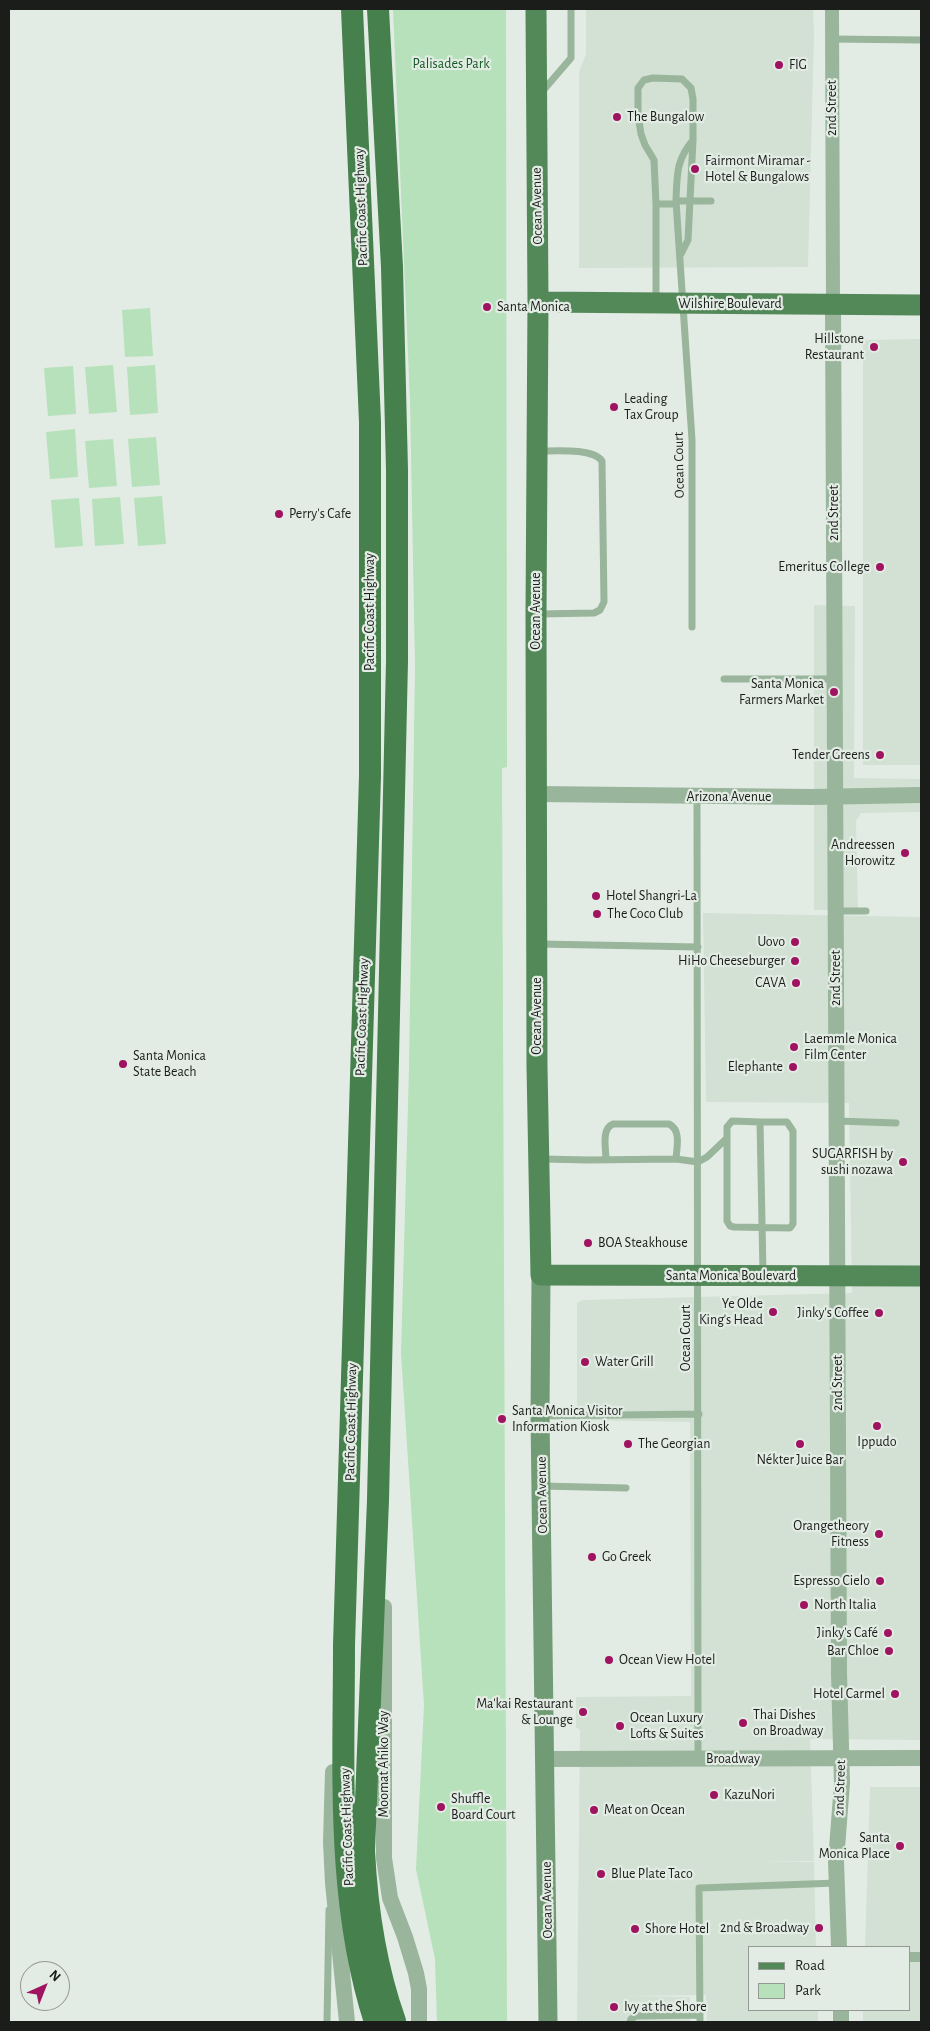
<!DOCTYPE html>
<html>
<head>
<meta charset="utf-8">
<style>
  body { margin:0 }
  #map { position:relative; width:930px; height:2031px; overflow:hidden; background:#e3ece4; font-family:"Alegreya Sans",sans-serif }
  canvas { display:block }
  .frame { position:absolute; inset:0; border:10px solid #1a1d1a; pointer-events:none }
  .legend { position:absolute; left:748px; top:1946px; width:162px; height:65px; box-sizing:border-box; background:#e3ece4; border:1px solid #939993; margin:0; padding:6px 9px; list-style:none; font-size:15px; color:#1a1d1a }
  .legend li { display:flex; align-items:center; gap:10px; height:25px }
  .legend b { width:25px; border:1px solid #939993 }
  .north { position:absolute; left:20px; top:1961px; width:50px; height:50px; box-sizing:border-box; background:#e3ece4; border:1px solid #939993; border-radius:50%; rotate:44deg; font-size:14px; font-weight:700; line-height:20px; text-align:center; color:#1a1d1a }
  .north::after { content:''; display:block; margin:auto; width:18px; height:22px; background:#9f1360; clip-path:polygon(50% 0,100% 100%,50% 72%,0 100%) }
</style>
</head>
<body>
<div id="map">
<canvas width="930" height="2031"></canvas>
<div class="frame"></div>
<ul class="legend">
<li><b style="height:6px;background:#538859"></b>Road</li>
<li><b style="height:14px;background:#b6e1ba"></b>Park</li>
</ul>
<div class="north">N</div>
</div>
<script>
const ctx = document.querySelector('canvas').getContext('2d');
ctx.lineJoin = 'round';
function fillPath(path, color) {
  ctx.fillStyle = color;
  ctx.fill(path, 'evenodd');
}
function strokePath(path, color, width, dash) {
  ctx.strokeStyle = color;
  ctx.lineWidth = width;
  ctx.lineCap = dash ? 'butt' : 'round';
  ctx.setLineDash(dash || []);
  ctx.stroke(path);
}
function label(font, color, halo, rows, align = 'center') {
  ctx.font = font + ' "Alegreya Sans",sans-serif';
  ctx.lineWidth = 4.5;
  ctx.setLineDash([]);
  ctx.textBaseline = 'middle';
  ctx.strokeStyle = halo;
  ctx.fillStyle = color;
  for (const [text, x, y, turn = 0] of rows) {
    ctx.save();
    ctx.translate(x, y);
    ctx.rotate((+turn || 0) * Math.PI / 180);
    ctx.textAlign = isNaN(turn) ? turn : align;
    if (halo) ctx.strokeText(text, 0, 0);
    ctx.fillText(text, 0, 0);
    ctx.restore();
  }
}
fillPath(new Path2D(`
  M586 9H813L814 35 808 267 579 268V72L586 54Z
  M921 339V765H863V340Z
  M814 605 855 606 854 778 921 779V812L861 813 856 821 858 910H814Z
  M703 913 921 917V1740L810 1739 814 1861H754L814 1862 816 1947H749V2010H818V2022H707L706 1995 625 1996 690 1997V2022H577L580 1730 576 1727V1697L691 1696 690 1422 577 1420V1303L583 1300 852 1293 849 1103 706 1102Z
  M870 1787H921V2022H863V2010H909V1947H865Z`), '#d2e1d3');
fillPath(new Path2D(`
  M393 9H506L507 767 502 768 507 2022H437L435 1959 416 1869 424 1705 401 1353 409 1069 415 666 410 400Z
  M150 308 153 356 125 357 122 310Z
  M113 365 117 412 89 414 85 367Z
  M155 365 158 413 130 415 127 367Z
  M73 366 76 414 48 416 44 368Z
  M75 429 78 477 50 479 46 432Z
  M156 437 160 485 132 487 128 439Z
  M113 439 117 486 89 488 85 441Z
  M162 496 166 544 138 546 134 498Z
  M120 497 124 544 95 546 92 499Z
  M79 498 83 546 55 548 51 500Z`), '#b6e1ba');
strokePath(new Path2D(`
  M832 39 921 40
  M541 93 571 58V9
  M676 201H711
  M656 204H676
  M656 300V204L654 160 645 145 641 134 638 115V88L644 80 653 78 682 79 691 88 693 99V140L688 240 681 254
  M539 614 594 613 600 610 604 602 602 461C593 448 555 451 540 451
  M692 627V440L676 201C677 175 676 160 693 140
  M724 679H834
  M697 797 698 1759
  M836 911H866
  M540 944 698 947
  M837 1121 896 1123
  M760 1122 732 1121 727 1127V1221L730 1226 734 1227 790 1228 793 1224V1131L787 1122H760L763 1273
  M542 1159 589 1160 676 1159 698 1162 707 1157 727 1138
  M606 1160C606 1148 601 1129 613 1124H669C681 1130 677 1146 676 1159
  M540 1416 699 1414
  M542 1486 626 1488
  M327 2022 329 1910
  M630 2022 631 2019 636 2016 700 2015
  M700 2022 699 1888 837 1883`), '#99b59b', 7);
strokePath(new Path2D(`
  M909 1957H921`), '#99b59b', 10);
strokePath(new Path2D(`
  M832 9 833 304`), '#99b59b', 14);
strokePath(new Path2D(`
  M833 304 839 1673 842 1783 836 1861 839 1947
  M537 794 811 797 921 795
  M384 1607V1858L390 1898 405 1937 416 1973 419 1989V2022
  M545 1759 921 1758
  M333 1772 331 1842 333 1883 347 2022
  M841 2010V2022`), '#99b59b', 16);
strokePath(new Path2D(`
  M541 1275 540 1416 548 2022`), '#719b75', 19);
strokePath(new Path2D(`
  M536 9 538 302 536 614 537 1067 541 1275 921 1276
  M538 302 921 305`), '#538859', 21);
strokePath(new Path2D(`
  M352 9 370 422V776L344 1645C344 1771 336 1901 375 2022
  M378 9 392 267 397 470V661L378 1500 364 1851C367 1910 375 1965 395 2021`), '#45804d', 22);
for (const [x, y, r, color] of [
  [779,65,5,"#9f1360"],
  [617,117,5,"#9f1360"],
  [695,169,5,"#9f1360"],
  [487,307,5,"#9f1360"],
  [874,347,5,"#9f1360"],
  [614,407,5,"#9f1360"],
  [279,514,5,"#9f1360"],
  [880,567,5,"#9f1360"],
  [834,692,5,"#9f1360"],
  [880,755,5,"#9f1360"],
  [905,853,5,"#9f1360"],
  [596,896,5,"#9f1360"],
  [597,914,5,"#9f1360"],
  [795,942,5,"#9f1360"],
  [795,961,5,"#9f1360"],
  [796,983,5,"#9f1360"],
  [794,1047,5,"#9f1360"],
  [123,1064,5,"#9f1360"],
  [793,1067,5,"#9f1360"],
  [903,1162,5,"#9f1360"],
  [588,1243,5,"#9f1360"],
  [773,1312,5,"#9f1360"],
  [879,1313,5,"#9f1360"],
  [585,1362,5,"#9f1360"],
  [502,1419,5,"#9f1360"],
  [877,1426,5,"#9f1360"],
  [628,1444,5,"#9f1360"],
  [800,1444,5,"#9f1360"],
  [879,1534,5,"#9f1360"],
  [592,1557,5,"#9f1360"],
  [880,1581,5,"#9f1360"],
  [804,1605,5,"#9f1360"],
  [888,1633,5,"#9f1360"],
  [889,1651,5,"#9f1360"],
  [609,1660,5,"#9f1360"],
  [895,1694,5,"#9f1360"],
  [583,1712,5,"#9f1360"],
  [743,1723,5,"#9f1360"],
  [620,1726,5,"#9f1360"],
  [714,1795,5,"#9f1360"],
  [441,1807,5,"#9f1360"],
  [594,1810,5,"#9f1360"],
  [900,1846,5,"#9f1360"],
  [601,1874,5,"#9f1360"],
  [819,1928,5,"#9f1360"],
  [635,1929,5,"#9f1360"],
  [614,2007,5,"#9f1360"]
]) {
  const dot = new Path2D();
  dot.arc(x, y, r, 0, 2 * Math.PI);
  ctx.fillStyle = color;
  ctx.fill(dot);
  strokePath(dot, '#e3ece4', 2);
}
label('14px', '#125a24', '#e3ece4', [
  ["Palisades Park",451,64]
]);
label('14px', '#1a1d1a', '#e3ece4', [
  ["FIG",789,65],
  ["The Bungalow",627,117],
  ["Fairmont Miramar -",705,161],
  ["Hotel & Bungalows",705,177],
  ["Santa Monica",497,307],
  ["Hillstone",864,339,"right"],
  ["Restaurant",864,355,"right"],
  ["Leading",624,399],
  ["Tax Group",624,415],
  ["Perry's Cafe",289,514],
  ["Emeritus College",870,567,"right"],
  ["Santa Monica",824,684,"right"],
  ["Farmers Market",824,700,"right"],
  ["Tender Greens",870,755,"right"],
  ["Andreessen",895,845,"right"],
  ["Horowitz",895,861,"right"],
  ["Hotel Shangri-La",606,896],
  ["The Coco Club",607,914],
  ["Uovo",785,942,"right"],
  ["HiHo Cheeseburger",785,961,"right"],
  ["CAVA",786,983,"right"],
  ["Laemmle Monica",804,1039],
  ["Film Center",804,1055],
  ["Santa Monica",133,1056],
  ["State Beach",133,1072],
  ["Elephante",783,1067,"right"],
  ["SUGARFISH by",893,1154,"right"],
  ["sushi nozawa",893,1170,"right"],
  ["BOA Steakhouse",598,1243],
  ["Ye Olde",763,1304,"right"],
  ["King's Head",763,1320,"right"],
  ["Jinky's Coffee",869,1313,"right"],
  ["Water Grill",595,1362],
  ["Santa Monica Visitor",512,1411],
  ["Information Kiosk",512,1427],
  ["Ippudo",877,1442,"center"],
  ["The Georgian",638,1444],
  ["Nékter Juice Bar",800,1460,"center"],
  ["Orangetheory",869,1526,"right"],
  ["Fitness",869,1542,"right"],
  ["Go Greek",602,1557],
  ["Espresso Cielo",870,1581,"right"],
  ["North Italia",814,1605],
  ["Jinky's Café",878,1633,"right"],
  ["Bar Chloe",879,1651,"right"],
  ["Ocean View Hotel",619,1660],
  ["Hotel Carmel",885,1694,"right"],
  ["Ma'kai Restaurant",573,1704,"right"],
  ["& Lounge",573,1720,"right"],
  ["Thai Dishes",753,1715],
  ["on Broadway",753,1731],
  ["Ocean Luxury",630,1718],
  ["Lofts & Suites",630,1734],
  ["KazuNori",724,1795],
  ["Shuffle",451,1799],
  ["Board Court",451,1815],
  ["Meat on Ocean",604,1810],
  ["Santa",890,1838,"right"],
  ["Monica Place",890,1854,"right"],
  ["Blue Plate Taco",611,1874],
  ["2nd & Broadway",809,1928,"right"],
  ["Shore Hotel",645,1929],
  ["Ivy at the Shore",624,2007]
], 'left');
label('14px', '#1a1d1a', '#e3ece4', [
  ["2nd Street",832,108,-90],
  ["Ocean Avenue",537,206,-91],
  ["Pacific Coast Highway",361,207,-92],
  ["Wilshire Boulevard",730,304],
  ["Ocean Court",679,465,-91],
  ["2nd Street",834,513,-90],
  ["Ocean Avenue",536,611,-90],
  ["Pacific Coast Highway",370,612,-90],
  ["Arizona Avenue",729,797],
  ["2nd Street",836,978,-90],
  ["Ocean Avenue",537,1016,-90],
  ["Pacific Coast Highway",362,1017,-88],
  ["Santa Monica Boulevard",731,1276],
  ["Ocean Court",686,1338,-90],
  ["2nd Street",838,1383,-90],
  ["Pacific Coast Highway",351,1422,-89],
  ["Ocean Avenue",542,1495,-91],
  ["Broadway",733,1759],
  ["Moomat Ahiko Way",384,1764,-90],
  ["2nd Street",840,1788,-88],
  ["Pacific Coast Highway",347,1827,-92],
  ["Ocean Avenue",547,1900,-91]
]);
</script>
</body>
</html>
